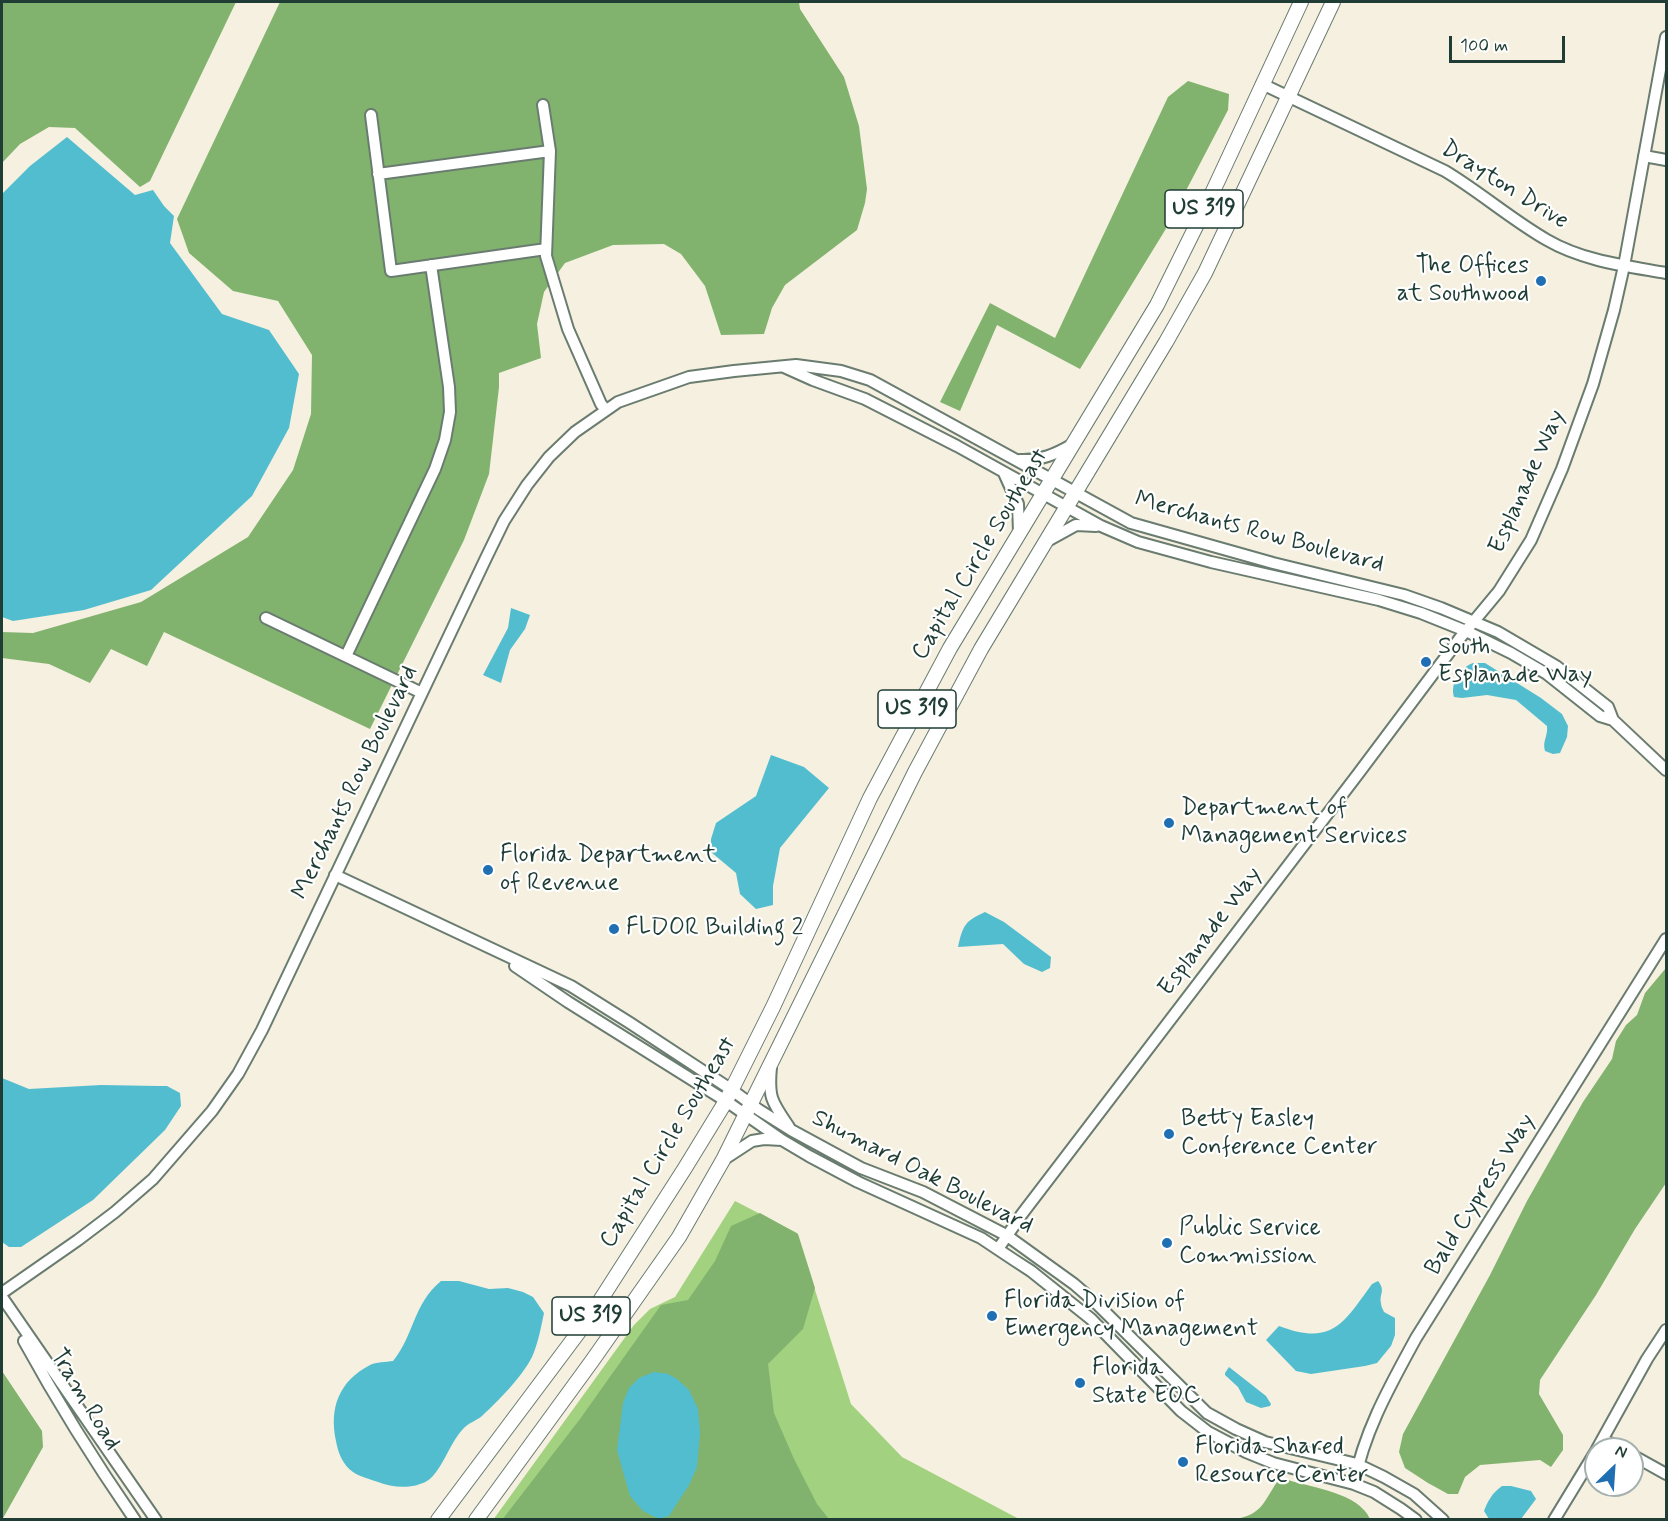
<!DOCTYPE html>
<html>
<head>
<meta charset="utf-8">
<style>
  body { margin:0 }
  #map { position:relative; width:1668px; height:1521px; overflow:hidden; background:#f5f0df; font-family:Mynerve,sans-serif }
  canvas { display:block }
  .frame { position:absolute; inset:0; border:3px solid #1f3d34; pointer-events:none }
  .north { position:absolute; left:1584px; top:1437px; width:60px; height:60px; box-sizing:border-box; background:#fff; border:2px solid #a5b1ae; border-radius:50%; rotate:25deg; font-size:16px; font-weight:700; line-height:24px; text-align:center; color:#1f3d34 }
  .north::after { content:''; display:block; margin:auto; width:21px; height:27px; background:#1f6fb2; clip-path:polygon(50% 0,100% 100%,50% 72%,0 100%) }
  .scale { position:absolute; left:1449px; top:36px; width:116px; height:27px; box-sizing:border-box; border:3px solid #1f3d34; border-top:0; padding-left:8px; font-size:18px; line-height:21px; white-space:nowrap; color:#1f3d34; -webkit-text-stroke:4px #fff; paint-order:stroke }
</style>
</head>
<body>
<div id="map">
<canvas width="1668" height="1521"></canvas>
<div class="frame"></div>
<div class="north">N</div>
<div class="scale">100 m</div>
</div>
<script>
const ctx = document.querySelector('canvas').getContext('2d');
ctx.lineJoin = 'round';
function fillPath(path, color) {
  ctx.fillStyle = color;
  ctx.fill(path, 'evenodd');
}
function strokePath(path, color, width, dash) {
  ctx.strokeStyle = color;
  ctx.lineWidth = width;
  ctx.lineCap = dash ? 'butt' : 'round';
  ctx.setLineDash(dash || []);
  ctx.stroke(path);
}
function label(font, color, halo, rows, align = 'center') {
  ctx.font = font + ' Mynerve,sans-serif';
  ctx.lineWidth = 4.5;
  ctx.setLineDash([]);
  ctx.textBaseline = 'middle';
  ctx.strokeStyle = halo;
  ctx.fillStyle = color;
  for (const [text, x, y, turn = 0] of rows) {
    ctx.save();
    ctx.translate(x, y);
    ctx.rotate((+turn || 0) * Math.PI / 180);
    ctx.textAlign = isNaN(turn) ? turn : align;
    if (halo) ctx.strokeText(text, 0, 0);
    ctx.fillText(text, 0, 0);
    ctx.restore();
  }
}
fillPath(new Path2D(`
  M735 1201 797 1233 851 1404 902 1457 1019 1519 493 1520 634 1325 650 1309 675 1297Z`), '#a2d17f');
fillPath(new Path2D(`
  M2 2H236L150 181 140 187 75 128 49 127 20 144 2 163Z
  M280 2H799L800 9 844 77 859 126 867 189 865 203 857 230 785 285 772 308 764 334 721 335 705 286 681 254 664 244 613 245 565 263 544 292 537 324 541 358 499 373V387L489 474 464 540 370 729 164 632 147 666 111 649 90 683 49 664 2 658V632L33 633 141 602 248 537 293 470 311 414 312 355 278 301 233 291 189 253 177 219Z
  M1188 81 1229 94 1228 110 1167 227 1080 369 997 325 960 411 940 402 990 303 1055 338 1168 97Z
  M1666 968V1183L1635 1229 1596 1295 1540 1380 1539 1394 1563 1435V1450L1551 1467 1540 1460 1480 1465 1465 1477 1458 1494H1448L1428 1483 1405 1468 1399 1452 1403 1434 1490 1275 1527 1201 1583 1102 1612 1059 1616 1041 1626 1025 1637 1015 1645 993Z
  M760 1213 798 1234 815 1288 803 1329 768 1364 774 1413 794 1459 817 1504 829 1519 502 1520 580 1419 661 1305 688 1300 715 1261 731 1226Z
  M2 1371 42 1431 43 1447 2 1520Z
  M1288 1480C1313 1488 1359 1493 1370 1519H1235C1262 1515 1264 1501 1277 1482Z`), '#81b36e');
fillPath(new Path2D(`
  M67 137 135 195 153 190 164 206 174 216 170 243 222 314 269 330 299 374 289 428 252 496 151 590 84 610 13 621 2 617V194L30 166Z
  M511 608 530 615 525 629 510 650 501 683 483 675 508 628Z
  M1473 663H1485L1541 698 1562 714 1568 726 1567 737 1560 753 1553 754 1545 751C1542 741 1548 737 1547 726L1516 700 1487 695 1462 698 1454 697C1450 683 1460 668 1473 663Z
  M771 755 804 767 829 788 780 848 773 886V905L756 909 740 894 736 873 711 852V839L716 823 756 796Z
  M985 912 1004 922 1051 957 1050 968 1042 972 1024 964 1003 944 958 947C963 925 965 921 985 912Z
  M2 1078 29 1089 101 1085 158 1086H167L180 1093 181 1106 165 1130 93 1200 21 1247H9L2 1242Z
  M441 1281H459L489 1289 508 1288 523 1292 533 1297 544 1313C541 1327 538 1344 532 1357 522 1377 498 1401 482 1416 476 1421 468 1423 463 1429 450 1442 441 1473 427 1481 413 1489 393 1488 378 1482 370 1479 360 1477 353 1472 343 1465 338 1453 336 1441 329 1408 339 1381 370 1365 376 1362 386 1362 393 1361 414 1336 413 1304 441 1281Z
  M1378 1281C1386 1291 1379 1294 1381 1303 1381 1307 1383 1309 1384 1312L1395 1318V1335L1391 1346 1377 1363 1365 1366 1311 1374 1296 1371 1266 1340 1279 1326C1332 1346 1343 1324 1372 1284Z
  M1229 1367 1266 1396 1271 1404 1270 1406 1261 1408 1246 1402 1238 1387 1225 1375V1373Z
  M654 1372 668 1374 677 1379 689 1390 698 1409 700 1433 697 1467 689 1485 669 1516 659 1519 643 1511 630 1496 617 1450 623 1403 629 1388 639 1378Z
  M1502 1486H1511L1531 1491 1536 1499 1521 1519H1489L1484 1511C1488 1501 1492 1493 1502 1486Z`), '#53bdd0');
const minor = new Path2D(`
  M1262 84 1445 171C1480 192 1512 220 1547 240 1583 261 1627 266 1666 273
  M543 105 550 151 546 256 568 329 601 404 606 410
  M371 115 391 271 546 249
  M1644 156 1666 160
  M378 174 550 151
  M784 367 813 380 865 399 957 446 1101 526 1138 542 1211 562 1379 600 1421 613 1466 631 1511 653 1547 674 1600 716 1613 720
  M1020 460C1040 461 1056 454 1073 444
  M1004 473 1018 504 1019 532
  M1047 541 1076 525 1096 526
  M266 618 422 693
  M346 656 435 469 445 440 450 412 449 387 431 265
  M335 875 571 986 630 1023 732 1090 759 1110 791 1130 861 1168 923 1192 1006 1235 1074 1284 1096 1303 1207 1413 1236 1429 1265 1442 1357 1464 1384 1477 1414 1494 1443 1520
  M515 966 568 1002 726 1101 782 1140 809 1156 858 1182 981 1238 1014 1260 1031 1271 1091 1319 1181 1411 1208 1432 1246 1452 1273 1463 1354 1484 1374 1492 1401 1509 1416 1520
  M771 1067C768 1098 772 1102 789 1127
  M723 1160 752 1141 764 1139 782 1140
  M998 1249 1022 1214 1358 774 1460 638 1499 591 1531 540 1562 469 1593 384 1614 310 1624 266 1666 37
  M2 1293 78 1240 115 1212 153 1179 212 1111 238 1074 262 1030 486 558 504 521 527 485 549 457 575 432 618 402 689 377 734 371 796 365 841 371 870 380 1131 523 1273 563 1404 595 1441 608 1498 632 1556 666 1608 707 1613 720 1666 770
  M2 1297 156 1520
  M24 1341C58 1403 95 1462 135 1520
  M1603 1439 1620 1449
  M1597 1449 1647 1359 1666 1330
  M1632 1455 1666 1474
  M1354 1484C1364 1431 1391 1384 1416 1338L1666 939
  M1554 1520 1596 1451`);
const major = new Path2D(`
  M438 1520 587 1321 685 1168 726 1101 773 1007 870 798 950 648 1157 305 1208 202 1301 2
  M476 1520 592 1361 679 1237 723 1160 915 772 981 649 1166 342 1205 273 1333 2`);
strokePath(minor, '#6a7c70', 14);
strokePath(major, '#6a7c70', 16);
strokePath(minor, '#fff', 10);
strokePath(major, '#fff', 14);
for (const [x, y, r, color] of [
  [1541,281,6,"#1f6fb2"],
  [1426,662,6,"#1f6fb2"],
  [1169,823,6,"#1f6fb2"],
  [488,870,6,"#1f6fb2"],
  [614,929,6,"#1f6fb2"],
  [1169,1134,6,"#1f6fb2"],
  [1167,1243,6,"#1f6fb2"],
  [992,1316,6,"#1f6fb2"],
  [1080,1383,6,"#1f6fb2"],
  [1183,1462,6,"#1f6fb2"]
]) {
  const dot = new Path2D();
  dot.arc(x, y, r, 0, 2 * Math.PI);
  ctx.fillStyle = color;
  ctx.fill(dot);
  strokePath(dot, '#fff', 2);
}
for (const [x, y, w] of [
  [1204,209,78],
  [917,709,78],
  [591,1316,78]
]) {
  const box = new Path2D();
  box.roundRect(x - w / 2, y - 19, w, 38, 4.5);
  ctx.fillStyle = '#fff';
  ctx.fill(box);
  strokePath(box, '#1f3d34', 1.5);
}
label('bold 22px', '#1f3d34', null, [
  ["US 319",1204,209],
  ["US 319",917,709],
  ["US 319",591,1316]
]);
label('24px', '#1f3d34', '#fff', [
  ["Drayton Drive",1504,186,32],
  ["Esplanade Way",1528,482,-66],
  ["Merchants Row Boulevard",1259,533,15],
  ["Capital Circle Southeast",981,555,-59],
  ["Merchants Row Boulevard",356,783,-64],
  ["Esplanade Way",1211,932,-53],
  ["Capital Circle Southeast",669,1143,-59],
  ["Shumard Oak Boulevard",922,1173,27],
  ["Bald Cypress Way",1481,1195,-58],
  ["Tram Road",84,1400,59]
]);
label('24px', '#1f3d34', '#fff', [
  ["The Offices",1529,267,"right"],
  ["at Southwood",1529,295,"right"],
  ["South",1438,648],
  ["Esplanade Way",1438,676],
  ["Department of",1181,809],
  ["Management Services",1181,837],
  ["Florida Department",500,856],
  ["of Revenue",500,884],
  ["FLDOR Building 2",626,929],
  ["Betty Easley",1181,1120],
  ["Conference Center",1181,1148],
  ["Public Service",1179,1229],
  ["Commission",1179,1257],
  ["Florida Division of",1004,1302],
  ["Emergency Management",1004,1330],
  ["Florida",1092,1369],
  ["State EOC",1092,1397],
  ["Florida Shared",1195,1448],
  ["Resource Center",1195,1476]
], 'left');
</script>
</body>
</html>
